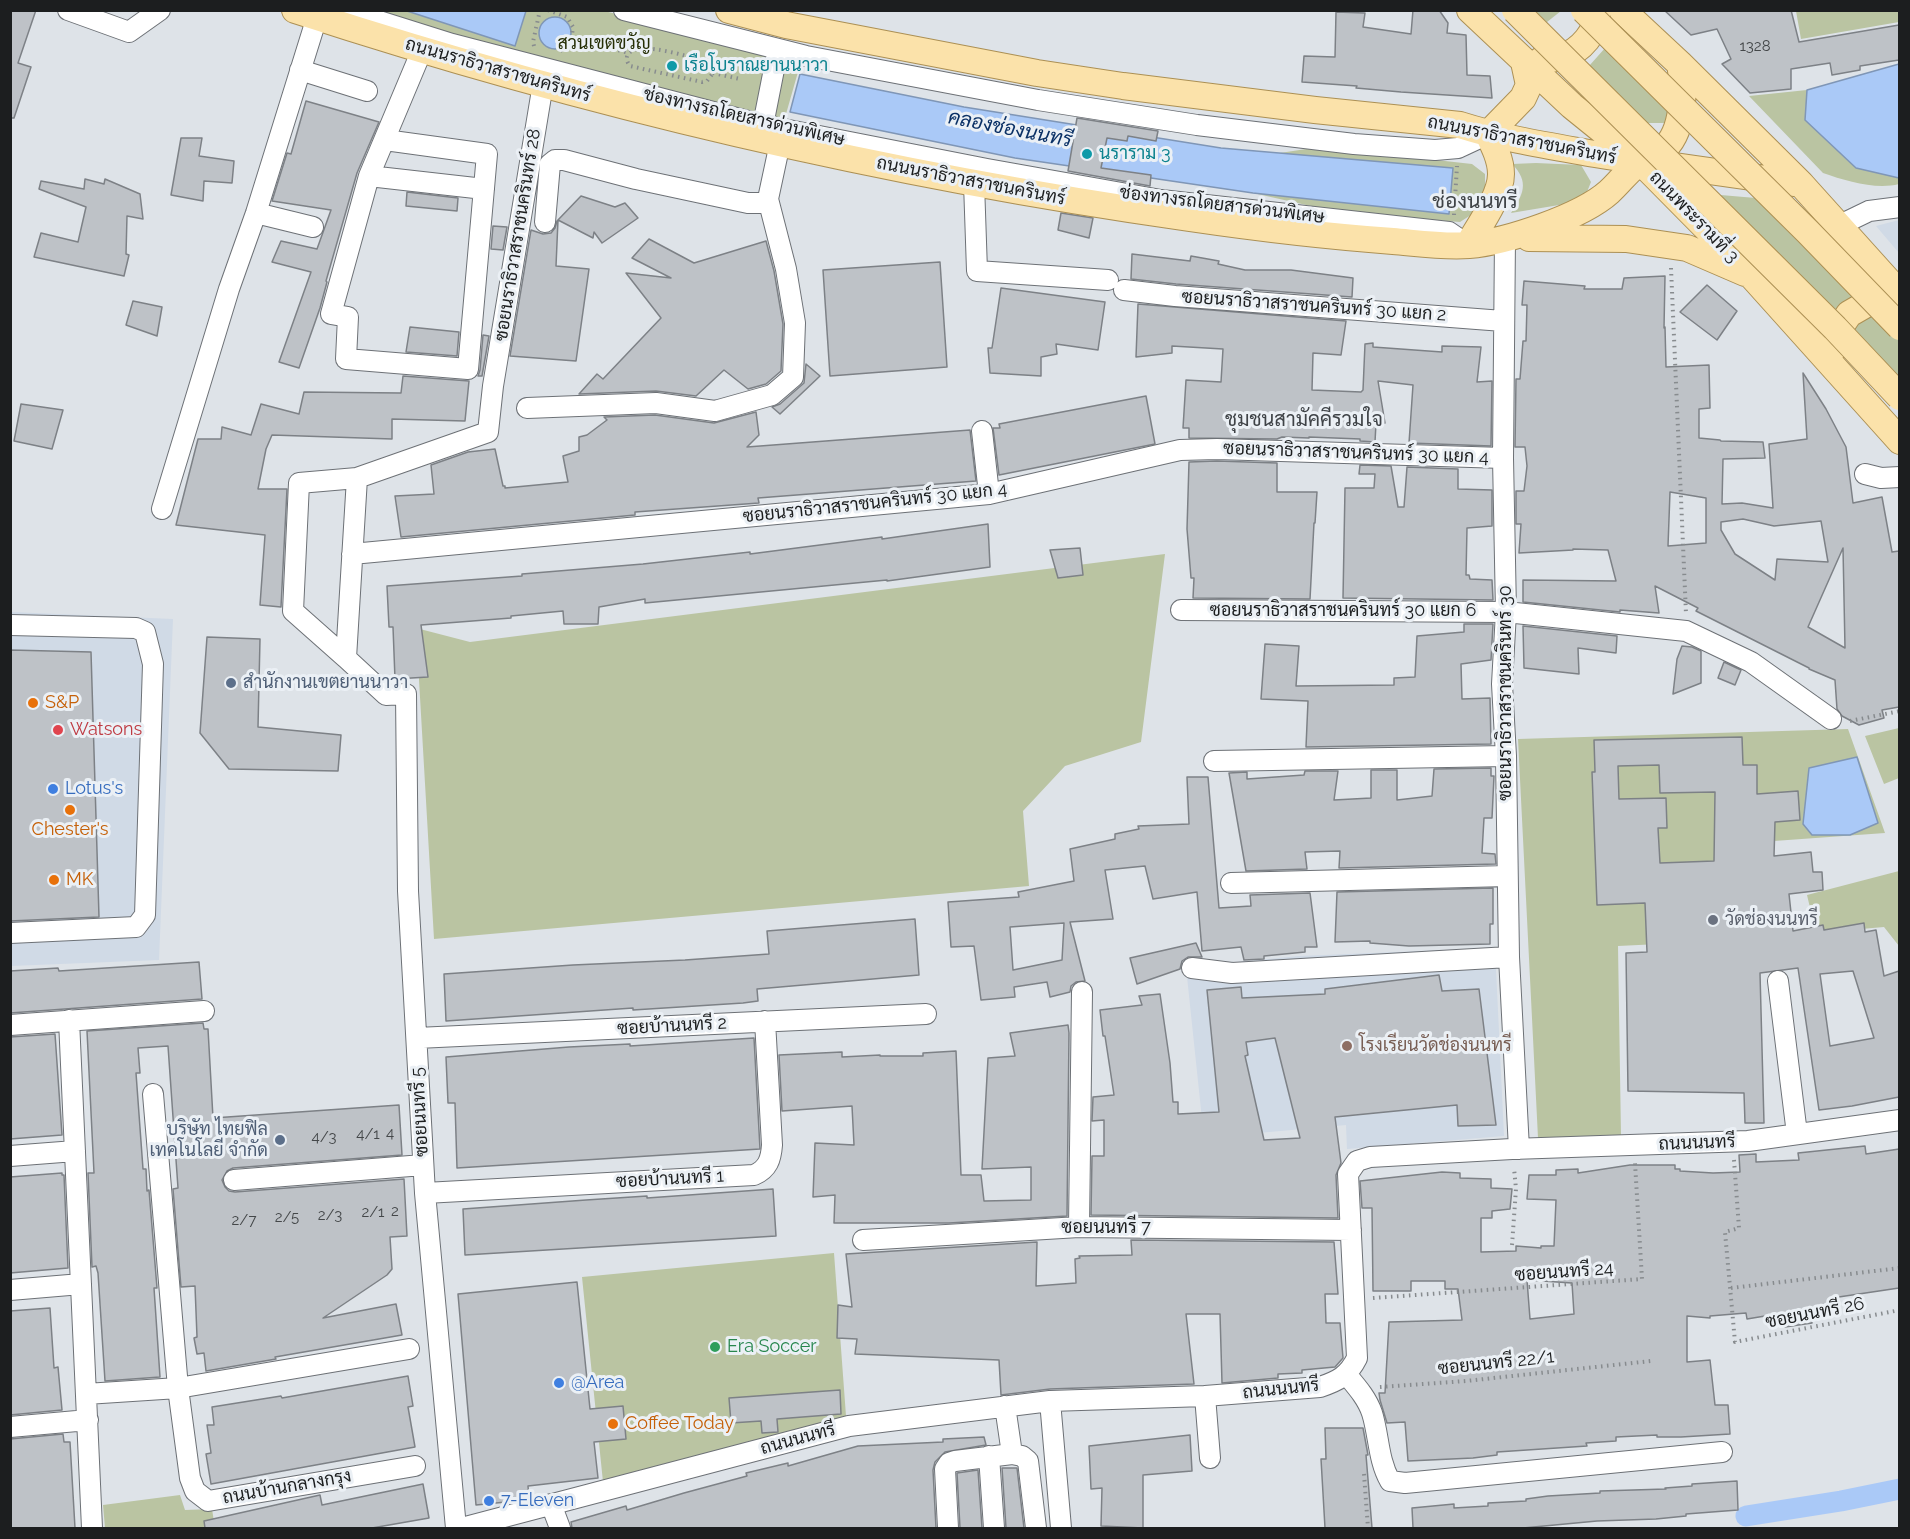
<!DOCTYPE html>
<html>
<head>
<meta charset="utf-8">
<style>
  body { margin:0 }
  #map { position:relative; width:1910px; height:1539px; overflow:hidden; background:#dee3e8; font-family:Raleway,sans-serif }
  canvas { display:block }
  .frame { position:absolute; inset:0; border:12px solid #1c1e1f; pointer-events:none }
</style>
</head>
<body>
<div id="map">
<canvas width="1910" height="1539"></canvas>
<div class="frame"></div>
</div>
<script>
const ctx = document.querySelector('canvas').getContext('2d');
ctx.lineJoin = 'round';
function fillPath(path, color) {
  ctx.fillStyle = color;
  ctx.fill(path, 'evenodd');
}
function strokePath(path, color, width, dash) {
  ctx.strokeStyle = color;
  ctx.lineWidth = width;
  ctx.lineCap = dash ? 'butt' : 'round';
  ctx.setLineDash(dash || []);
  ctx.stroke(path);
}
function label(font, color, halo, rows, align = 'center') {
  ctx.font = font + ' Raleway,Sarabun,sans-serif';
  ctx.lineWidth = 6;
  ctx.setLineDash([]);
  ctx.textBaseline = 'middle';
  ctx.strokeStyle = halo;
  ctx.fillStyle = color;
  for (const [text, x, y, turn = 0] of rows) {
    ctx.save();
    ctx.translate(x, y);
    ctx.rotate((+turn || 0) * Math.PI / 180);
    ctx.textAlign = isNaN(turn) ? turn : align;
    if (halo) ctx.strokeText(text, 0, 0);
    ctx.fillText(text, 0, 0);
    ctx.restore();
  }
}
fillPath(new Path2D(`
  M1899 220H1900L1899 253 1876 226Z
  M11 612 173 619 159 960 11 966Z
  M1495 948 1504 1136 1347 1149 1346 1125 1204 1138 1186 967 1299 956Z`), '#d0dae6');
fillPath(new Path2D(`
  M367 11H407L515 46 526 11H604L802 58 784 121 512 56Z
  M1517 11H1561L1547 22 1529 23Z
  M1796 11H1899V22L1801 39Z
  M1614 38 1692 110 1669 123H1635L1581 75Z
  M1807 90 1806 120 1856 168 1899 178V184C1876 190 1846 181 1823 173L1749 96Z
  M1319 147 1472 164 1485 174V200L1471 215 1460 222 1342 213 1253 193 1280 153Z
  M1536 163 1581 165 1591 182 1585 197 1565 204 1511 213C1523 195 1530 182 1512 164Z
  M1709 194 1779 200 1873 290 1832 318Z
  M1866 314 1899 321V396L1849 329Z
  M1165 554 1141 742 1065 766 1023 811 1029 886 434 939 416 628 470 642Z
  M1899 728V778L1884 784 1865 736Z
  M1848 729 1885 833 1760 842 1741 940 1618 946 1621 1136 1538 1138 1518 739Z
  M1899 871V946L1884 927 1816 933 1807 895Z
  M834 1253 846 1416 603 1482 582 1277Z
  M180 1495 185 1510 212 1509 215 1528H105L103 1505Z`), '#bac4a2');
const water = new Path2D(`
  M407 11 526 10V11L515 46Z
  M539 33a16 16 0 1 1 32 0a16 16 0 1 1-32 0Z
  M1899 64H1900L1899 178 1856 168 1805 120 1807 90Z
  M800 74 964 107 1221 148 1453 168 1449 214 1253 193 1015 158 790 112Z
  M1857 757 1878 823 1850 835H1812L1803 824 1809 768Z`);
fillPath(water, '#aac9f7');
strokePath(water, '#7f96b6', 1.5);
strokePath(new Path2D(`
  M1746 1516 1841 1501 1900 1489`), '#aac9f7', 21);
const building = new Path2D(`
  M10 10H36L18 63 31 67 14 118H10Z
  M1413 10H1439L1448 23 1447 33 1466 35 1467 75 1490 76 1492 98 1401 92 1356 88 1357 86 1302 82 1304 56 1335 57 1336 12 1365 13 1363 27 1411 34Z
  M1664 10H1791L1799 42 1899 25V60L1860 66V70L1832 75 1830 63 1791 69V89L1750 93 1722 64 1731 59 1717 29 1691 35Z
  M306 101 379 122 357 173 326 281 327 282 320 308 299 368 279 362 311 272 272 262 281 241 317 249 331 210 272 201 287 153 291 154Z
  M1077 118 1158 131 1156 141 1128 136 1127 141 1107 138 1101 168 1151 175 1150 186 1068 171Z
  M181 138H202L199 156 234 161 232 183 204 181 203 201 171 195Z
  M85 179 104 184 105 179 140 194 143 219 127 216 126 254 129 255 124 276 34 257 41 233 78 242 86 207 39 189 41 181 84 189Z
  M407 192 458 198 457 211 406 206Z
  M581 196 615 207 625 203 638 218 602 243 594 232 593 238 558 220 556 266 589 269 576 361 510 356 531 230 543 234 551 233 555 228 557 221Z
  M1061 213 1093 218 1089 238 1058 230Z
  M493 226 507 227 503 250 491 249Z
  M649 239 694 263 766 241 774 271 783 324 781 371 766 384 748 389 724 370 696 396 656 391 579 394 597 374 603 379 661 318 626 273 671 278 632 258Z
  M1132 254 1190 261 1191 256 1219 261 1218 264 1245 270H1291L1353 278 1352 297 1176 284 1131 279Z
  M940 262 947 367 830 376 823 270Z
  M1665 276 1664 328 1665 327 1666 367 1709 365 1710 408 1699 409V438L1720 440 1721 441 1763 442 1765 458 1723 459 1722 504 1742 503 1773 508 1769 444 1807 439 1803 373 1826 409 1846 447 1853 503 1882 497 1892 552 1899 551V707L1882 710 1884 718 1859 725 1842 716 1837 709 1835 680 1809 669V668L1696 611 1698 608 1655 586 1659 613 1620 610V612L1523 602V580L1616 581 1608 550 1573 549V550L1519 553 1521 524H1516V491H1524L1527 466 1525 447H1515L1516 379H1520L1523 341H1526L1527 305H1522L1524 281 1585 286 1584 289H1622L1624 278ZM1670 492 1706 498V543L1668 546ZM1743 519 1774 526 1821 521 1828 562 1777 559 1775 580 1735 554 1721 530V522ZM1843 548 1845 648 1808 627Z
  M1707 285 1737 311 1717 340 1680 312Z
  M1001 288 1105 302 1098 350 1056 344 1057 354 1041 357V376L990 373 988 348H992Z
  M133 301 162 307 157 336 126 325Z
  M1138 304 1346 321 1341 355 1313 353 1312 390 1361 392 1363 390 1365 344 1373 343V347L1442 352V346L1481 347 1477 382 1492 381 1491 446 1409 443 1413 385 1378 381 1385 423H1376L1375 442 1360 441V439L1309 437V438L1282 437 1277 439 1189 438V428H1183L1186 380 1221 382 1223 349 1172 346V353L1136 357Z
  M410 327 459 332 457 356 406 352Z
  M483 335 489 336 482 376H478L480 370Z
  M806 364 820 376 780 414 772 407 780 404 804 383Z
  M403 376 469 381 465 421 392 419V439L272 435 266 449 258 489H287L281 607 260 605 265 535 176 525 198 439H221L222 427 251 435 261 404 299 414 304 392 401 393Z
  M1146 396 1155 444 999 475 993 428H1000L999 424Z
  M21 404 63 410 52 449 14 441Z
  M756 412 759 435 747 447 970 430 976 481 758 498 759 503 635 512V515L401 537 395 496 434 494 431 465 468 452 495 449 503 486H505V488L568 482 563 456 579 451V437L587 435 607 420 604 417 655 415 714 423Z
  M1217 461 1277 463V492H1317L1315 523H1314L1310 599 1193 598 1194 578H1191L1187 529 1189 462Z
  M1360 465 1391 466 1398 507H1404L1407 467 1458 469V489L1492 490V526L1467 528 1466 575H1469L1470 579 1492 580 1493 600 1343 598 1345 488H1374L1375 474H1359Z
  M988 524 990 567 887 581V580L645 603V599L599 607 598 624H564L563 611 511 616V618L421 625 428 677 395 679 393 627H389L387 586 522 576V574L643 564 750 552V554L882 537V539Z
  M1080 548 1083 575 1058 578 1050 550Z
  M1464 624H1493L1491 660 1461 664 1462 699 1490 698 1491 744 1306 747 1308 701 1261 699 1265 644 1299 646 1296 686 1394 685V678L1415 677 1417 636 1464 632Z
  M1523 626 1617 636 1616 653 1578 648 1579 674 1524 668Z
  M207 637 260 639 258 727 341 735 338 771 229 769 200 733Z
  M1682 646 1692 647 1701 651V683L1673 694 1677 659Z
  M10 650 91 652 99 917 10 921Z
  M1724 662 1741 670 1735 685 1718 678Z
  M1742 737 1743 765H1757V794L1798 791 1800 820 1775 822 1774 856 1811 852 1813 872H1822L1823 890 1789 894 1793 931 1823 925 1824 930 1864 923 1865 932 1876 930 1884 976 1899 971V1097L1852 1106 1819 1110 1798 968 1760 973 1764 1123H1745L1744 1093 1628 1091 1626 953 1647 952 1645 903 1597 905 1592 772H1595L1594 740ZM1659 765 1660 793 1715 792 1714 861 1660 863 1658 828H1667L1666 798 1619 799 1618 766ZM1853 971 1874 1038 1830 1046 1820 974Z
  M1491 768V776H1494L1492 818H1484L1482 853 1495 854 1496 864 1339 868 1340 851 1305 852 1307 869 1246 871 1229 773 1247 772V779L1304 775 1305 771H1338L1334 800 1371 798V770H1397V800L1432 796 1434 769Z
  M1187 777H1208L1219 908 1251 906 1250 895 1310 893 1317 947H1305V952L1264 956V959L1244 960 1241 947 1202 951 1197 892 1153 899 1145 866 1105 870 1113 919 1070 922 1085 981 1076 982 1071 986 1070 992 1050 997 1047 982 1014 987 1015 997 981 1000 974 946 951 947 948 902 1019 897 1018 892 1074 881 1070 849 1115 839V834L1139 829 1138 826 1189 824ZM1064 923 1062 960 1013 970 1010 927Z
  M1493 888V924H1490V944L1409 946 1370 943V941L1335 942 1337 892Z
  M915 919 919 975 757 989 758 1001 743 1003 633 1010V1008L576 1012 446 1021 444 974 573 965 685 960 769 954 767 931Z
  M1196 943 1202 957H1188L1182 961 1180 969 1137 984 1130 958Z
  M199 962 202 999 10 1013V971L58 968 59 971Z
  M1439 975 1442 991 1479 989 1496 1125 1458 1126 1457 1105 1335 1117 1341 1163 1336 1175 1338 1218 1091 1215 1092 1156H1104V1120L1092 1121 1093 1097 1114 1095 1105 1036H1103L1100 1010 1142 1005 1139 996 1160 994 1170 1063 1173 1102H1178V1114L1219 1112 1207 990 1241 987 1242 998 1325 994V989ZM1275 1038 1300 1138 1264 1140 1245 1056 1248 1055 1246 1042Z
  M203 1023 204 1029H208L213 1118 399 1105 402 1155 233 1168 227 1171 222 1180 225 1187 229 1191 235 1192 404 1179 407 1236 390 1237 392 1269 387 1275 323 1318 396 1304 402 1335 275 1357 276 1359 206 1371 204 1353 197 1354 194 1338 197 1337 195 1286 181 1287 173 1189 178 1188 168 1046 138 1048 140 1073H136L143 1169H146L147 1191 149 1190 157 1288H154L160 1377 105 1381 98 1273 96 1266 92 1267 88 1173H94L87 1031Z
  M1068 1025 1069 1033 1067 1216 949 1223H834L835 1195 813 1197 815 1143 854 1145 852 1106 782 1111 779 1055 842 1052V1057L880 1055V1056H923V1053L956 1051 961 1175H981L984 1201 1031 1200V1167L982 1169 988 1058 1015 1056 1010 1033Z
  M55 1034 62 1135 10 1139V1037Z
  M754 1038 760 1149 457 1168 455 1103H448L446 1057 569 1047 630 1044V1046Z
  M1865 1146 1866 1154 1899 1149V1288L1832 1298 1833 1306 1810 1309 1812 1323 1785 1327 1783 1313 1747 1319 1746 1313 1710 1316V1318L1687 1316V1362L1710 1360 1715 1405H1728L1730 1434 1681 1437H1657V1435L1616 1437V1441L1586 1443 1587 1446 1497 1452V1455L1473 1458 1408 1461 1405 1422 1387 1423 1380 1400 1379 1393H1385L1389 1322 1462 1320 1458 1289H1445V1281H1411V1291H1373L1372 1208H1362L1360 1181 1442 1172 1460 1173V1178L1491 1179V1188L1512 1189 1510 1209 1492 1211V1218H1481V1252L1516 1251V1246L1541 1248V1246H1554L1556 1200 1527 1199 1529 1175H1556V1170L1578 1169V1173L1630 1165H1675V1169H1680V1171L1713 1173 1740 1172 1739 1155 1756 1154V1162L1799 1160 1798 1153ZM1527 1280 1572 1283 1574 1314 1530 1319Z
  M62 1173V1175H64L68 1268 10 1273V1177Z
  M773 1189 776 1236 465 1255 463 1209 586 1200 647 1196V1198Z
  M1131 1240 1334 1242 1338 1294H1325L1326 1323H1340L1343 1358 1335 1367 1302 1370V1373L1278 1374V1378L1222 1383 1220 1314H1186L1194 1384 1050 1389 1001 1395 999 1360 855 1354 857 1339 837 1338 838 1305 852 1307 846 1254 1037 1242 1036 1286 1076 1283 1075 1259 1080 1258 1079 1256 1132 1255Z
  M577 1282 590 1409 623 1406 626 1439 594 1442 598 1478 528 1486 529 1498 516 1501 476 1505 458 1294Z
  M50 1308 54 1368 58 1367 62 1410 10 1415V1311Z
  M408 1376 413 1406 408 1407 415 1447 211 1484 206 1454 211 1453 207 1425H214L212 1407 281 1396 282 1398Z
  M840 1390 841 1414 777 1419 778 1432 762 1433 761 1421 731 1423 729 1398Z
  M1325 1428H1363L1368 1455H1366L1372 1528H1325L1321 1459H1326Z
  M63 1434 64 1442H70L75 1528H10V1439Z
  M1190 1435 1192 1471 1143 1475V1528L1101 1526 1102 1488 1091 1489 1089 1446Z
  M984 1437 986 1445 945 1452 935 1462 933 1470 936 1528H572L571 1522 626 1506 627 1510 684 1493 747 1476 746 1473 788 1463V1466L858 1446 943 1442V1439Z
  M1002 1468H1017L1024 1528H1006Z
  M978 1470 982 1528H960L957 1473Z
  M1737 1481 1738 1510 1686 1514V1516L1656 1519 1597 1521 1523 1528H1413L1412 1508 1454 1504V1508L1488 1506V1503L1526 1501V1499L1548 1496 1600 1493V1491L1666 1489 1665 1488 1692 1486V1484Z
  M423 1484 429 1518 372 1528H205L204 1521 320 1495 322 1505Z`);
fillPath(building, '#bec2c7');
strokePath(building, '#7d8186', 1.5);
const minor = new Path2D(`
  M68 10 129 32 160 10
  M344 10 452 44 763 125 987 169 1161 200 1449 232 1468 245
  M624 10 806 56 1038 100 1197 125 1354 144 1435 150 1458 148 1488 134
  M300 70 367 91
  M763 125 778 49
  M385 140 487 154 468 369 346 359 348 317 331 314 369 176 484 189
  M369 176 422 50
  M974 183 977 271 1108 280
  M256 213 313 227
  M545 222 550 164 555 160H564L636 179 748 203H762L768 199 780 143
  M1838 226 1869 211 1900 207
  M1505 238 1503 458 1506 612 1502 684 1506 756 1509 957 1519 1149
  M1124 290 1175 296 1503 321
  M527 408 656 403 715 411 772 395 793 377 795 323 786 269 768 199
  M982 431 989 494
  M1865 474 1881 478 1900 477
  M357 478 346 658 386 695 406 694 408 891 425 1193 456 1528
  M162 509 229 289 256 213 317 17
  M352 554 989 494 1180 450 1217 449 1503 458
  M1181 610 1506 612 1686 631 1751 662 1831 719
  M10 625 136 628 145 632 153 664 145 915 136 927 10 933
  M346 658 293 611 299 483 357 478 488 432 493 386 543 84
  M1214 761 1506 756
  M1231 883 1507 876
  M1192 968 1232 973 1509 957
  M1778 981 1797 1134
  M69 1020 92 1528
  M10 1025 204 1011
  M417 1038 926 1014
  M153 1094 178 1388 190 1478 195 1491 208 1501 415 1466
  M10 1156 75 1151
  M234 1180 423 1165
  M425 1193 754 1175C768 1169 771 1159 772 1145L765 1021
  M1079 1227 1082 992
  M863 1240 1079 1227 1351 1230
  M10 1290 81 1284
  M1346 1374C1356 1386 1367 1398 1372 1413 1379 1435 1378 1460 1390 1481L1405 1483 1722 1452
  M86 1394 178 1388 409 1349
  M1205 1396 1210 1458
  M1050 1401 1061 1528
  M10 1427 88 1420
  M1012 1454 1022 1456 1028 1461 1036 1528
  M989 1456 994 1528
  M551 1504 560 1528
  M462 1528 849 1426 1050 1401 1205 1396 1320 1387C1338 1381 1348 1376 1357 1358L1348 1174 1357 1161 1370 1157 1512 1149 1748 1141 1900 1120
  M948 1528 945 1469 949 1463 955 1461 1012 1454 1005 1406`);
const major = new Path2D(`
  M295 10C586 105 886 175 1189 218 1257 228 1325 236 1393 241 1417 243 1444 247 1469 245 1506 242 1581 217 1609 192 1619 183 1626 173 1636 165 1644 158 1654 156 1662 150 1684 134 1685 89 1680 64
  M729 10 786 25 1037 73 1123 86 1315 110 1460 125C1504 139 1550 146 1595 154 1663 165 1732 174 1801 184
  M1470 10 1572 106 1640 161 1732 254 1900 441
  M1622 10 1680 64 1801 184 1900 294
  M1541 60C1548 59 1554 59 1561 57 1580 52 1599 31 1597 10
  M1488 134 1523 98 1529 85 1524 62
  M1529 238 1626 239 1687 248 1745 273
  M1468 245C1479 226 1501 196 1501 174 1501 160 1494 146 1488 134
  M1831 352 1833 338 1849 314 1875 299 1895 298`);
strokePath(minor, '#6d7176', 22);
strokePath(major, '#ac9054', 28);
strokePath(new Path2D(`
  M548 10 567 17 573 27 571 43 559 52
  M572 38 629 53C642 41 688 57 706 61L711 63 713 73 707 81 702 82 630 66C627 62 625 58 629 53
  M534 46 533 42 540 10
  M713 73 740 79
  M1454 215 1457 166
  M1671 268 1686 614
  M1850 721 1900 711
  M1734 1160 1739 1228 1725 1232 1735 1342 1900 1310
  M1512 1245 1516 1189 1514 1168
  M1731 1288 1900 1268
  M1373 1298 1642 1279 1635 1163
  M1380 1387 1466 1381 1651 1361
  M1364 1474 1368 1528`), '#878b8e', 4, [1.5, 4.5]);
strokePath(minor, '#fff', 20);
strokePath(major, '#fbe2aa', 26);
const majorBridge = new Path2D(`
  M1515 10 1835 328 1900 397
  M1584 10 1808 232 1900 327`);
strokePath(majorBridge, '#ac9054', 28, []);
strokePath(majorBridge, '#fbe2aa', 26);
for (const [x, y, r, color] of [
  [672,66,6,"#0f9aa8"],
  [1087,154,6,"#0f9aa8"],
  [231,683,6,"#5c6f8a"],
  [33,703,6,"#e8710a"],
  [58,730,6,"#e0444e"],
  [53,789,6,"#3f7fe0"],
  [70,810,6,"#e8710a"],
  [54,880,6,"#e8710a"],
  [1713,920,6,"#6b7280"],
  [1347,1046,6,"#8d6e63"],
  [280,1140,6,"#5c6f8a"],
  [715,1347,6,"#2e9e5b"],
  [559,1383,6,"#3f7fe0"],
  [613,1424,6,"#e8710a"],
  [489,1501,6,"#3f7fe0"]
]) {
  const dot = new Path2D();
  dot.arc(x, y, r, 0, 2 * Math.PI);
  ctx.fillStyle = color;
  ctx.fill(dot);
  strokePath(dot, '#ebf0f5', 2);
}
label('15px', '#444749', null, [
  ["1328",1755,46],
  ["4",390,1133],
  ["4/1",368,1134],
  ["4/3",324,1137],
  ["2",395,1211],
  ["2/1",373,1212],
  ["2/3",330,1215],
  ["2/5",287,1217],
  ["2/7",244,1220]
]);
label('18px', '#252e05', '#ebf0f5', [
  ["สวนเขตขวัญ",604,44]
]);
label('18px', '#0d838f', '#ebf0f5', [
  ["เรือโบราณยานนาวา",684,66],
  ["นราราม 3",1099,154]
], 'left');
label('18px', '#1c1e1f', '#ebf0f5', [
  ["ถนนนราธิวาสราชนครินทร์",498,70,16],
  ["ช่องทางรถโดยสารด่วนพิเศษ",744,117,13],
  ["ถนนนราธิวาสราชนครินทร์",1522,140,11],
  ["ถนนนราธิวาสราชนครินทร์",971,181,11],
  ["ช่องทางรถโดยสารด่วนพิเศษ",1222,205,7],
  ["ถนนพระรามที่ 3",1694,217,46],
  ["ซอยนราธิวาสราชนครินทร์ 28",518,235,-81],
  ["ซอยนราธิวาสราชนครินทร์ 30 แยก 2",1314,306,4],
  ["ซอยนราธิวาสราชนครินทร์ 30 แยก 4",1356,453,2],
  ["ซอยนราธิวาสราชนครินทร์ 30 แยก 4",875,503,-6],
  ["ซอยนราธิวาสราชนครินทร์ 30 แยก 6",1343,611],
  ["ซอยนราธิวาสราชนครินทร์ 30",1506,693,-90],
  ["ซอยบ้านนทรี 2",672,1026,-3],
  ["ซอยนนทรี 5",420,1112,-93],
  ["ถนนนนทรี",1697,1143,-2],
  ["ซอยบ้านนทรี 1",670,1179,-3],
  ["ซอยนนทรี 7",1106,1228],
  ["ซอยนนทรี 24",1564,1272,-4],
  ["ซอยนนทรี 26",1815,1313,-11],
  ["ซอยนนทรี 22/1",1496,1363,-6],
  ["ถนนนนทรี",1281,1389,-6],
  ["ถนนนนทรี",798,1439,-15],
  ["ถนนบ้านกลางกรุง",287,1487,-10]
]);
label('18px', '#4e5e75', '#ebf0f5', [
  ["สำนักงานเขตยานนาวา",243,683],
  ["บริษัท ไทยฟิล",268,1130,"right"],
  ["เทคโนโลยี จำกัด",268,1151,"right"]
], 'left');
label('18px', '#c56008', '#ebf0f5', [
  ["S&P",45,703],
  ["Chester's",70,830,"center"],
  ["MK",66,880],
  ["Coffee Today",625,1424]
], 'left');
label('18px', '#be3a42', '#ebf0f5', [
  ["Watsons",70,730]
], 'left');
label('18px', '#366cbe', '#ebf0f5', [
  ["Lotus's",65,789],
  ["@Area",571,1383],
  ["7-Eleven",501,1501]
], 'left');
label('18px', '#5b616d', '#ebf0f5', [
  ["วัดช่องนนทรี",1725,920]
], 'left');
label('18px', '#785e54', '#ebf0f5', [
  ["โรงเรียนวัดช่องนนทรี",1359,1046]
], 'left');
label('18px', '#27864d', '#ebf0f5', [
  ["Era Soccer",727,1347]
], 'left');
label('italic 20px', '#0b3166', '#ebf0f5', [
  ["คลองช่องนนทรี",1010,129,11]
]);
label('20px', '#3f4347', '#ebf0f5', [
  ["ชุมชนสามัคคีรวมใจ",1304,420]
]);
label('21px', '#3f4347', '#ebf0f5', [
  ["ช่องนนทรี",1475,202]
]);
</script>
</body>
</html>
